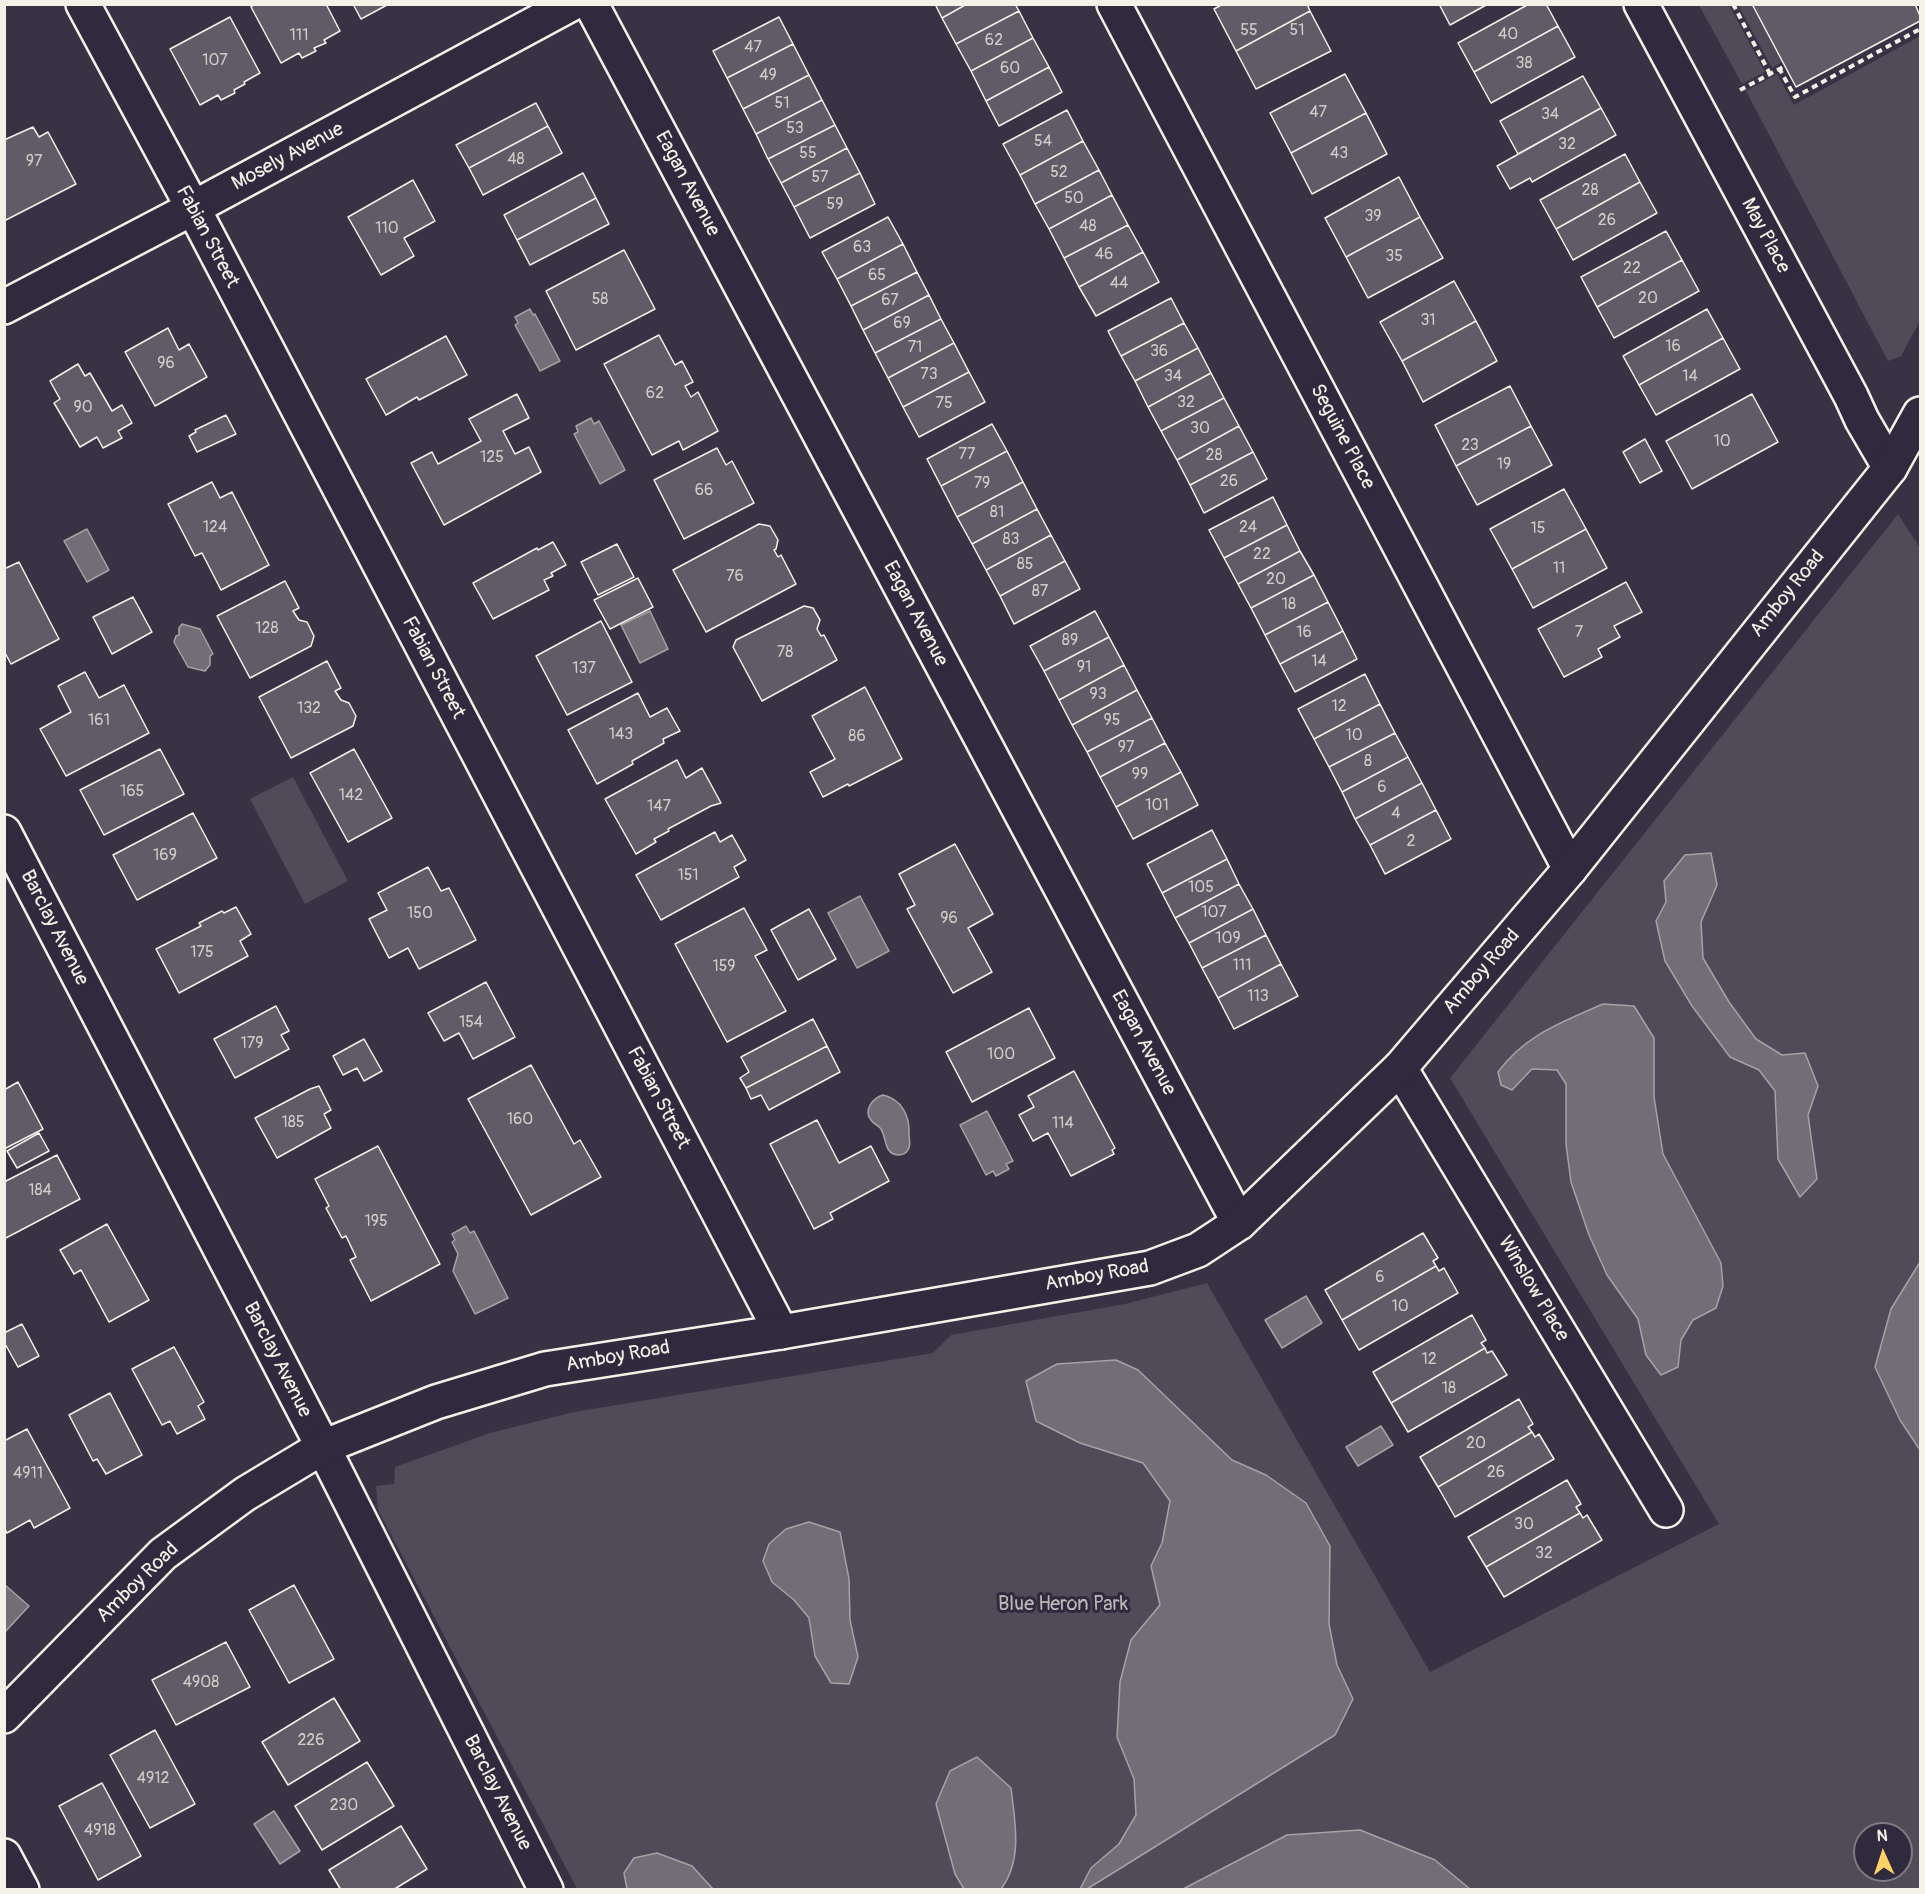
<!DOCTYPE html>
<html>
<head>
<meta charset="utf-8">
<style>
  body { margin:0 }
  #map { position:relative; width:1925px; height:1894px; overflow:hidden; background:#373244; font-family:Pangolin,sans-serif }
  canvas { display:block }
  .frame { position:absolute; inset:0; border:6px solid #f4f1e8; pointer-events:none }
  .north { position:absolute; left:1853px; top:1822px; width:60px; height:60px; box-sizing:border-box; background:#2f2a3d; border:2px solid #7e7a81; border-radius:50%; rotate:357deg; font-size:16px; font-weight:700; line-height:24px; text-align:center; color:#f4f1e8 }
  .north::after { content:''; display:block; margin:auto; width:21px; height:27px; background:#ffd166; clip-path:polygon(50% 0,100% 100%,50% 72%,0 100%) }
</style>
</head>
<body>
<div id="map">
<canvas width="1925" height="1894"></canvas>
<div class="frame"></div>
<div class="north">N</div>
</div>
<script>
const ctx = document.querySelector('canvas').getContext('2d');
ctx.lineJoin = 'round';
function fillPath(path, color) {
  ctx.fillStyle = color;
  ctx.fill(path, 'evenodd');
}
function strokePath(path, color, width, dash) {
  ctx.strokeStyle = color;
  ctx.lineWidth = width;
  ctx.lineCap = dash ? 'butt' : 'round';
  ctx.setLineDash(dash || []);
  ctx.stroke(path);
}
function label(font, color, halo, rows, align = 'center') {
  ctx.font = font + ' Pangolin,sans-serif';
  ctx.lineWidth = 6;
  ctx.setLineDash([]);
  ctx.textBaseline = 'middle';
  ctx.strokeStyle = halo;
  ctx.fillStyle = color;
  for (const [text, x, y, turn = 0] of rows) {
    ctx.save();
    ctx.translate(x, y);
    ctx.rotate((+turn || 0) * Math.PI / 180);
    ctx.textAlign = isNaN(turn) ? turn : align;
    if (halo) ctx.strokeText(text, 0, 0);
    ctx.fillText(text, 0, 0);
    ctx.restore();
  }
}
fillPath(new Path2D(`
  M1699 5H1729L1765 72 1742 84Z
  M1738 5H1752L1782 62 1772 68Z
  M1920 36V321L1901 356 1888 361 1746 91 1777 74 1794 105Z
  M1898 514 1920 548V1889H577L378 1510 376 1486 394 1484 395 1467 490 1433 574 1412 933 1353 951 1335 1125 1304 1207 1283 1430 1672 1719 1524 1450 1078ZM1865 1834H1901V1870H1865Z
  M293 777 348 881 305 904 250 799Z`), '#504b59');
const water = new Path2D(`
  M530 309 533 315 535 314 560 361 540 371 515 325 518 323 515 317Z
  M591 418 594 424 599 421 625 470 600 484 574 434 578 432 576 426Z
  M87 529 109 570 87 582 64 541Z
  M650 611 668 649 640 663 621 625Z
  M182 624 200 629 213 654 210 656V665L205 671 188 667 174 642 176 636 179 635V628Z
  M1711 853 1717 885 1701 922 1703 958 1729 1002 1756 1039 1782 1055 1805 1053 1818 1086 1808 1115 1817 1179 1800 1197 1778 1159 1775 1091 1759 1070 1730 1057 1692 1006 1665 961 1656 921 1666 902 1664 881 1685 855Z
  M860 896 889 951 857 968 828 913Z
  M1603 1004 1634 1006 1654 1038V1097L1663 1154 1721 1263 1723 1286 1716 1308 1693 1320 1681 1340 1678 1367 1661 1375 1646 1355 1638 1319 1607 1275 1589 1235 1571 1182 1566 1144V1084L1557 1070 1532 1069 1512 1090 1501 1085 1498 1072C1525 1035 1562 1022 1603 1004Z
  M883 1095C902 1099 910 1117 909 1134 909 1139 911 1143 909 1148 907 1153 903 1155 898 1155 884 1154 887 1139 881 1129 879 1125 874 1125 871 1120 863 1110 873 1098 883 1095Z
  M987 1111 1013 1161 1006 1164 1009 1169 996 1176 993 1171 986 1175 960 1125Z
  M466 1226 470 1233 474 1231 508 1298 475 1314 453 1271 458 1254 452 1242 455 1240 452 1234Z
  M1920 1262V1450L1900 1420 1875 1367 1891 1309Z
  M1306 1296 1322 1323 1282 1348 1265 1320Z
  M1116 1360 1138 1370 1232 1460 1266 1475 1306 1503 1330 1546 1329 1624 1337 1665 1353 1699 1335 1735 1087 1889H1080L1091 1868 1119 1844 1136 1815 1134 1779 1117 1737 1120 1682 1131 1640 1160 1605 1151 1566 1162 1543 1170 1501 1143 1463 1080 1443 1036 1421 1026 1381 1057 1364Z
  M1381 1426 1393 1445 1358 1466 1346 1447Z
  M809 1522 840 1532 849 1579 850 1620 858 1657 849 1684 831 1683 815 1656 809 1618 794 1600 772 1582 763 1561 769 1544 786 1529Z
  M5 1585 29 1606 5 1632Z
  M977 1757 1011 1788C1015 1822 1023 1860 1001 1889H964L955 1874 936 1804 950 1771Z
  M274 1811 300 1851 280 1864 254 1824Z
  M1360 1830 1435 1860 1470 1889H1183L1287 1835Z
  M657 1853 692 1866 713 1889H627L624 1873 634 1858Z`);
fillPath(water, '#726e77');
strokePath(water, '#a6a2a4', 1.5);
const building = new Path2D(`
  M255 4H326L340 31 324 40 326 43 314 48 316 51 302 58 299 53 281 63 251 7Z
  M353 4H386L387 5 361 19Z
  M935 4H967L942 18Z
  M967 4H1015L1019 11 956 44 942 18Z
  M1223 4H1307L1310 11 1236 51 1214 9Z
  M1439 4H1488L1450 25Z
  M1529 4H1546L1558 26 1474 72 1458 43Z
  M1752 4H1915L1920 16V21L1796 87Z
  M1019 11 1033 38 971 71 956 44Z
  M1310 11 1331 51 1256 89 1236 51Z
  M230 17 260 73 244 82 245 84 234 90 235 93 221 100 218 95 200 105 170 49Z
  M779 17 793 44 727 78 713 51Z
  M1558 26 1575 57 1491 103 1474 72Z
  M1033 38 1049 67 986 101 971 71Z
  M793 44 809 75 743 109 727 78Z
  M1049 67 1062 92 999 126 986 101Z
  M1345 74 1366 113 1291 153 1270 113Z
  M809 75 822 100 756 134 743 109Z
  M1583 76 1601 108 1518 154 1500 121Z
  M822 100 835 125 768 159 756 134Z
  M536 103 548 126 469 168 456 145Z
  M1601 108 1616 135 1532 182 1530 178 1510 189 1497 166Z
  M1067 110 1083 141 1020 175 1003 144Z
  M1366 113 1387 154 1312 194 1291 153Z
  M835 125 847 148 781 183 768 159Z
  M548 126 562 153 483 195 469 168Z
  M33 127 39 137 48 132 76 184 4 221V140Z
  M1083 141 1099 170 1035 204 1020 175Z
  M847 148 860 173 794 207 781 183Z
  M1625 154 1640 182 1556 229 1540 200Z
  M1099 170 1112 195 1049 229 1035 204Z
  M583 173 596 198 517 240 504 215Z
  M860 173 875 204 810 238 794 207Z
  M1399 177 1420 217 1346 257 1325 218Z
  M413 180 435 221 404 238 414 256 381 275 348 217Z
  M1640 182 1657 213 1573 260 1556 229Z
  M1112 195 1128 225 1064 258 1049 229Z
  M596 198 609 224 530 265 517 240Z
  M888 217 903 244 837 279 822 252Z
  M1420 217 1443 258 1368 298 1346 257Z
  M1128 225 1143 252 1079 287 1064 258Z
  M1666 231 1682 260 1597 307 1581 277Z
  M903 244 917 272 851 306 837 279Z
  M624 250 655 309 576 350 546 291Z
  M1143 252 1159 282 1096 316 1079 287Z
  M1682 260 1699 291 1614 338 1597 307Z
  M917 272 929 295 863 330 851 306Z
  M1454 281 1476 321 1402 361 1380 322Z
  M929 295 941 319 875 353 863 330Z
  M1171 298 1184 323 1121 356 1108 331Z
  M1707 309 1723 338 1639 385 1623 356Z
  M941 319 954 343 888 378 875 353Z
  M1476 321 1497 361 1423 402 1402 361Z
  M1184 323 1198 348 1135 381 1121 356Z
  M168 328 179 350 189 344 207 377 155 406 125 352Z
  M659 335 675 365 682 361 693 382 685 386 691 397 698 392 718 431 683 450 679 441 652 455 604 364Z
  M446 336 467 375 419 400 417 397 386 415 366 379Z
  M1723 338 1740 369 1656 415 1639 385Z
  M954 343 969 372 903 407 888 378Z
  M1198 348 1211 373 1148 407 1135 381Z
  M78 364 85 376 90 373 112 411 122 405 132 423 118 431 122 438 103 448 97 437 80 447 54 403 60 399 50 381Z
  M969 372 985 402 919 437 903 407Z
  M1211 373 1224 398 1161 431 1148 407Z
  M1510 386 1531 426 1456 466 1435 425Z
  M517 394 529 418 503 431 515 454 529 447 541 472 444 525 411 463 432 452 438 464 481 441 469 419Z
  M1752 394 1778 442 1692 489 1666 441Z
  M1224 398 1239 426 1177 460 1161 431Z
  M226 415 236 434 197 452 189 436 196 432 195 430Z
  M992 424 1007 451 941 486 927 459Z
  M1239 426 1253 452 1190 485 1177 460Z
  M1531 426 1552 465 1477 505 1456 466Z
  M1645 439 1662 471 1640 483 1623 452Z
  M717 448 726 465 732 461 754 503 684 539 654 480Z
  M1007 451 1023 482 957 517 941 486Z
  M1253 452 1267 479 1204 513 1190 485Z
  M212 482 220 498 232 492 269 565 221 590 202 553 195 556 168 504Z
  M1023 482 1037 509 972 544 957 517Z
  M1564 489 1586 529 1512 569 1490 529Z
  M1273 497 1287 525 1224 558 1209 530Z
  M1037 509 1051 535 986 570 972 544Z
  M759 524 770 526 778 540 776 549 774 550 778 557 781 555 796 584 706 632 673 570Z
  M1287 525 1300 551 1238 584 1224 558Z
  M1586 529 1607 568 1533 608 1512 569Z
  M1051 535 1065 561 1000 596 986 570Z
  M553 542 566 565 551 573 553 576 544 580 549 590 493 619 473 583 537 548 538 550Z
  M617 544 634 577 598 595 581 562Z
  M1300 551 1314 575 1251 608 1238 584Z
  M1065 561 1080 589 1014 624 1000 596Z
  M19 562 59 639 11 664 4 651V569Z
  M1314 575 1328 602 1265 635 1251 608Z
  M638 578 653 607 610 629 594 600Z
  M285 581 299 608 293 611 299 620 307 622 314 636 311 646 250 678 217 616Z
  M1626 582 1642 612 1614 626 1620 637 1598 649 1602 657 1564 677 1538 629Z
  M133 597 152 632 112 654 93 617Z
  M1328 602 1343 631 1280 664 1265 635Z
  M804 606 813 608 820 620 817 629 821 636 824 635 837 660 762 701 733 647 736 640Z
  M1095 611 1109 637 1044 671 1030 646Z
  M601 621 632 682 567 715 536 656Z
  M1343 631 1357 659 1295 692 1280 664Z
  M1109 637 1124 665 1059 700 1044 671Z
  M327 661 341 688 335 691 341 700 349 703 356 716 353 726 291 758 259 697Z
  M1124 665 1137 690 1072 725 1059 700Z
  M85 672 99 698 124 685 149 733 66 776 40 729 71 712 58 686Z
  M1365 674 1380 704 1314 739 1298 709Z
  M865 687 902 759 849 786 848 784 823 797 810 772 835 759 812 716Z
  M1137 690 1152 718 1087 752 1072 725Z
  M638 693 650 717 667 708 680 731 663 739 664 743 632 761 633 764 597 784 568 730Z
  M1380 704 1395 733 1329 767 1314 739Z
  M1152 718 1165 743 1100 777 1087 752Z
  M1395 733 1408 757 1342 792 1329 767Z
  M1165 743 1181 772 1116 807 1100 777Z
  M160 749 184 794 104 835 80 790Z
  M354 749 392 818 348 842 310 773Z
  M1408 757 1422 783 1355 819 1342 792Z
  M677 760 686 778 702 768 721 803 711 806 668 829 669 831 654 839 656 842 636 854 605 799Z
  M1181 772 1198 805 1133 839 1116 807Z
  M1422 783 1436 810 1370 845 1355 819Z
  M1436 810 1451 839 1385 874 1370 845Z
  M193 813 217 858 137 900 113 855Z
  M1212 830 1227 859 1162 893 1147 864Z
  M715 832 720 842 732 835 746 860 734 867 739 877 661 920 636 875Z
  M955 844 993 914 968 928 992 972 953 993 907 909 915 905 899 874Z
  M1227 859 1239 884 1175 918 1162 893Z
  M428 867 441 891 449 888 476 940 419 969 408 948 389 958 369 919 387 910 378 893Z
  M1239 884 1253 909 1189 943 1175 918Z
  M236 907 251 934 240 941 248 956 179 993 156 949 201 926 199 923 222 911 224 913Z
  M744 908 767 950 755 956 786 1011 727 1042 675 944Z
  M809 909 836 959 798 980 771 930Z
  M1253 909 1266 935 1202 968 1189 943Z
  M1266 935 1281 964 1218 998 1202 968Z
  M1281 964 1298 996 1234 1029 1218 998Z
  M486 982 515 1037 473 1059 459 1033 444 1041 428 1013Z
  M276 1006 289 1031 281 1035 289 1049 235 1078 214 1039Z
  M1029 1008 1055 1058 972 1102 946 1052Z
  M813 1019 827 1046 746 1088 740 1078 749 1072 741 1057Z
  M364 1039 382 1071 364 1081 357 1068 343 1075 333 1056Z
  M827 1046 840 1072 769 1110 761 1095 751 1099 746 1088Z
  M531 1065 574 1144 580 1140 601 1177 531 1215 468 1099Z
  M1074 1071 1115 1148 1112 1150 1114 1154 1071 1176 1048 1133 1033 1141 1019 1115 1034 1107 1028 1096Z
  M18 1082 43 1129 4 1149V1090Z
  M319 1086 331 1110 324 1114 331 1128 277 1158 255 1118 310 1089Z
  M817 1120 839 1163 871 1146 889 1181 830 1213 833 1219 814 1229 770 1144Z
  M39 1133 49 1151 17 1168 7 1151Z
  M378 1146 440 1264 371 1301 350 1260 356 1257 346 1236 342 1238 326 1208 329 1206 315 1179Z
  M57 1155 80 1199 4 1239V1182Z
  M107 1224 149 1300 109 1322 81 1270 74 1274 60 1250Z
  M1423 1233 1438 1258 1433 1261 1436 1266 1342 1320 1325 1290Z
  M1436 1266 1439 1271 1444 1268 1458 1293 1359 1350 1342 1320Z
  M1472 1315 1486 1340 1481 1343 1485 1348 1391 1403 1373 1372Z
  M22 1324 39 1356 18 1367 4 1342V1333Z
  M174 1347 204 1402 198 1406 205 1419 177 1434 170 1421 162 1425 132 1369Z
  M1485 1348 1487 1353 1492 1351 1507 1375 1408 1432 1391 1403Z
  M110 1393 142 1455 106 1474 97 1459 93 1461 69 1415Z
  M1519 1399 1533 1424 1528 1427 1532 1432 1438 1487 1420 1457Z
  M27 1429 70 1508 34 1528 30 1520 7 1533 4 1528V1441Z
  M1532 1432 1535 1437 1539 1434 1554 1459 1455 1517 1438 1487Z
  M1567 1480 1581 1504 1576 1507 1580 1513 1486 1567 1468 1537Z
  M1580 1513 1583 1518 1587 1515 1602 1540 1504 1597 1486 1567Z
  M294 1585 334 1659 289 1683 249 1610Z
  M226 1642 250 1687 176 1725 152 1680Z
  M334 1698 360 1741 288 1785 262 1742Z
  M155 1730 195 1804 150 1828 110 1755Z
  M367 1762 394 1806 322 1850 295 1806Z
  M102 1783 141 1856 98 1880 59 1806Z
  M401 1826 427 1869 393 1890H341L329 1870Z`);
fillPath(building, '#5f5c67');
strokePath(building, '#f4f1e8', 1.5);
const street = new Path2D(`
  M83 4 193 208 781 1332
  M591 4 1239 1223
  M1114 4 1570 869
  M1641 4 1851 396 1862 420 1890 468
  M4 307 193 208 571 4
  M4 832 323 1447 546 1890
  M1400 1068 1666 1510
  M4 1856 22 1890`);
const secondary = new Path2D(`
  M4 1716 163 1554 245 1494 323 1447 436 1402 545 1369 781 1332 1150 1268 1198 1250 1239 1223 1400 1068 1570 869 1890 468 1920 414`);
strokePath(street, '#f4f1e8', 38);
strokePath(secondary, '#f4f1e8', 38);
strokePath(new Path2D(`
  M1733 4 1770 74
  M1779 68 1795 97 1920 29
  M1740 90 1785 66`), '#f4f1e8', 4, [6, 4.5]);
strokePath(street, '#2f2a3d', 33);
strokePath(secondary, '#2f2a3d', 33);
label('16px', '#cfccc8', null, [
  ["55",1249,31],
  ["51",1297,31],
  ["40",1508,35],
  ["111",299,36],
  ["62",994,41],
  ["47",753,48],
  ["107",215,61],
  ["38",1524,64],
  ["60",1010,69],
  ["49",768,76],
  ["51",782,104],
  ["47",1318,113],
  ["34",1550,115],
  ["53",795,129],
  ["54",1043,142],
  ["32",1567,145],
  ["55",808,154],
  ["43",1339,154],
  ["48",516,160],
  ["97",34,162],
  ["52",1059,173],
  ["57",820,178],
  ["28",1590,191],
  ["50",1074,199],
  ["59",835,205],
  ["39",1373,217],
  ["26",1607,221],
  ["48",1088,227],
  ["110",387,229],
  ["63",862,248],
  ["46",1104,255],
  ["35",1394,257],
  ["22",1632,269],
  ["65",877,276],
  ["44",1119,284],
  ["20",1648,299],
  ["58",600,300],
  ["67",890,301],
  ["31",1428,321],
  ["69",902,324],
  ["16",1673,347],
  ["71",915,348],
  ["36",1159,352],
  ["96",166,364],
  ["73",929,375],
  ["34",1173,377],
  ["14",1690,377],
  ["62",655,394],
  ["32",1186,403],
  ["75",944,404],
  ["90",83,408],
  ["30",1200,429],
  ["10",1722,442],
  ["23",1470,446],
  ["77",967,455],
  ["28",1214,456],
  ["125",492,458],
  ["19",1504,465],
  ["26",1229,482],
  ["79",982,484],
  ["66",704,491],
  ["81",997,513],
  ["124",215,528],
  ["24",1248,528],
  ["15",1538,529],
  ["83",1011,540],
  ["22",1262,555],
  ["85",1025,565],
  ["11",1559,569],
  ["76",735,577],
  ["20",1276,580],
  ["87",1040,592],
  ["18",1289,605],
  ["128",267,629],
  ["16",1304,633],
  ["7",1579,633],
  ["89",1070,641],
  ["78",785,653],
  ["14",1319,662],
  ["91",1084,668],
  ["137",584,669],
  ["93",1098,695],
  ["12",1339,707],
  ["132",309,709],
  ["161",99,721],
  ["95",1112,721],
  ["143",621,735],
  ["10",1354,736],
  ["86",857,737],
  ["97",1126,748],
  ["8",1368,762],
  ["99",1140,775],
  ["6",1382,788],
  ["165",132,792],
  ["142",351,796],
  ["101",1157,806],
  ["147",659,807],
  ["4",1396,814],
  ["2",1411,842],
  ["169",165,856],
  ["151",688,876],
  ["105",1201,888],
  ["107",1214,913],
  ["150",420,914],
  ["96",949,919],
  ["109",1228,939],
  ["175",202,953],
  ["111",1242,966],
  ["159",724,967],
  ["113",1258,997],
  ["154",471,1023],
  ["179",252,1044],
  ["100",1001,1055],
  ["160",520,1120],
  ["185",293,1123],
  ["114",1063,1124],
  ["184",40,1191],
  ["195",376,1222],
  ["6",1380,1278],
  ["10",1400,1307],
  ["12",1429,1360],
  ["18",1449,1389],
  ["20",1476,1444],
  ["26",1496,1473],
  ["4911",28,1474],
  ["30",1524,1525],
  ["32",1544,1554],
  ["4908",201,1683],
  ["226",311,1741],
  ["4912",153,1779],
  ["230",344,1806],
  ["4918",100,1831]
]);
label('20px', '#f4f1e8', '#2f2a3d', [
  ["Mosely Avenue",288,157,-28],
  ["Eagan Avenue",687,184,62],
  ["May Place",1765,236,62],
  ["Fabian Street",207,237,62],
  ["Seguine Place",1342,437,62],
  ["Amboy Road",1788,594,-51],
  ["Eagan Avenue",915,614,62],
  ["Fabian Street",433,668,62],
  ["Barclay Avenue",54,928,63],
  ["Amboy Road",1482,972,-49],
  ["Eagan Avenue",1143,1043,62],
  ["Fabian Street",658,1098,62],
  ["Amboy Road",1097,1276,-10],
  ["Winslow Place",1533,1289,59],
  ["Amboy Road",618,1357,-10],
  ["Barclay Avenue",277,1360,63],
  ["Amboy Road",138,1583,-44],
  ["Barclay Avenue",497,1793,63]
]);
label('20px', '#bbb7b6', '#2f2a3d', [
  ["Blue Heron Park",1063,1605]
]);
</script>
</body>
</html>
